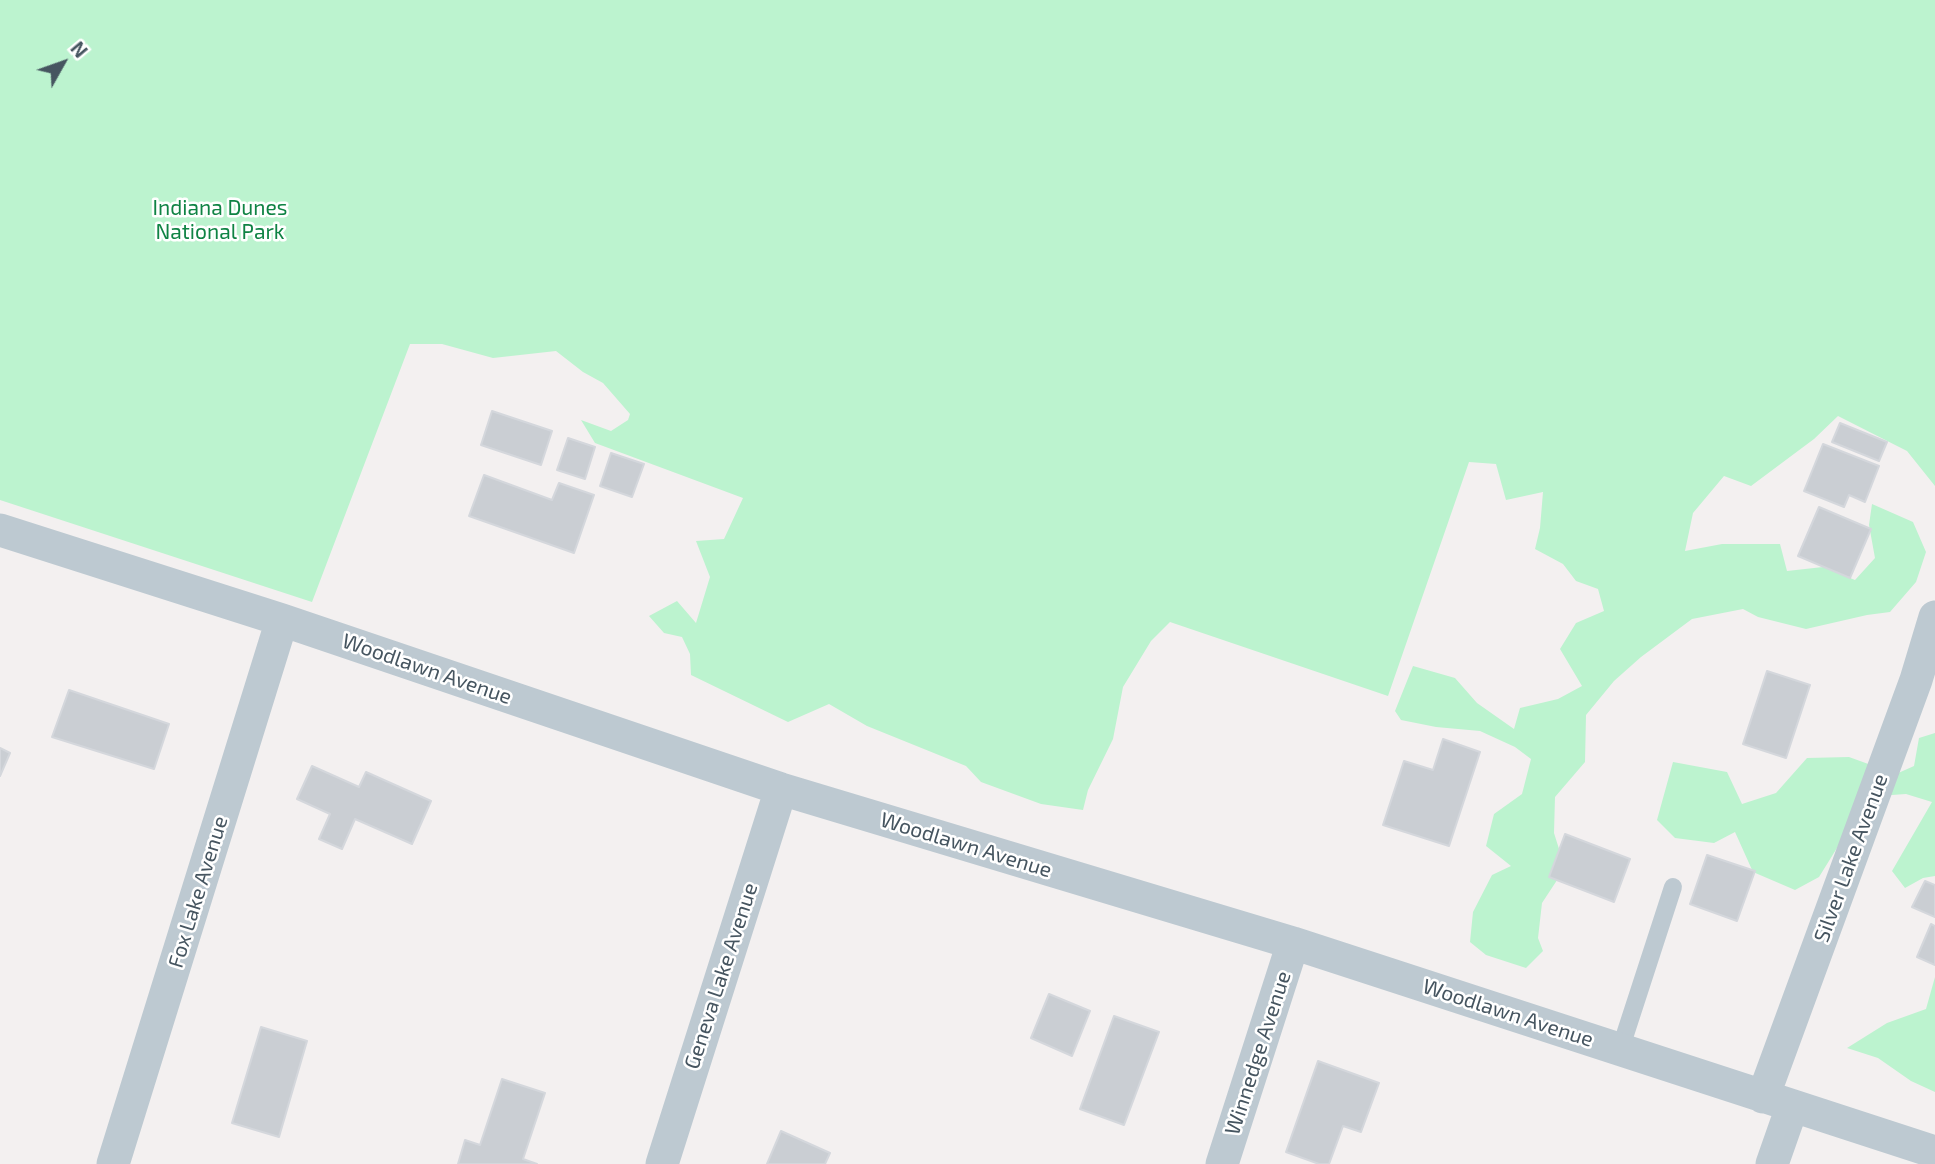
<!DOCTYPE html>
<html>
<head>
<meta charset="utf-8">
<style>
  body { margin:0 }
  #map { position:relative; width:1935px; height:1164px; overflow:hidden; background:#f3f0f0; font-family:"Exo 2",sans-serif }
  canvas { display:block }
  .north { position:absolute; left:28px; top:28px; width:70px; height:70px; -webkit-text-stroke:5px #fff; paint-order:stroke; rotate:50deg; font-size:19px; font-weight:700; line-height:28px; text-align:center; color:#465560 }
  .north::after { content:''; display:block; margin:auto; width:24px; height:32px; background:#465560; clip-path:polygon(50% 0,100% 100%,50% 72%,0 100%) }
</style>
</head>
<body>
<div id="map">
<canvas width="1935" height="1164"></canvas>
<div class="north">N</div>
</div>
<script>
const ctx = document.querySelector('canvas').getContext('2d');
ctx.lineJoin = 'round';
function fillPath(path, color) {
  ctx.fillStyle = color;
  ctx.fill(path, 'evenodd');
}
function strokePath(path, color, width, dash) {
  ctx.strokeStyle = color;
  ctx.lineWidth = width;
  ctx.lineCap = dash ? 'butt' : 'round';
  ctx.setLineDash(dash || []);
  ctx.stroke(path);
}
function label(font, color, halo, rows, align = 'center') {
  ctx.font = font + ' "Exo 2",sans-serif';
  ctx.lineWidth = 5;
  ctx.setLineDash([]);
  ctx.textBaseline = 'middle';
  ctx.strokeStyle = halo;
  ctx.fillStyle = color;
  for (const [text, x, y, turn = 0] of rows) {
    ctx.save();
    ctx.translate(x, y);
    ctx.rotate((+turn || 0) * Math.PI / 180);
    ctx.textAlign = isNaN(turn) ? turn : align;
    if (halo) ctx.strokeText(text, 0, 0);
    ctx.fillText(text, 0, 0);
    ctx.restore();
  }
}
fillPath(new Path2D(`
  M0 0H1935V486L1907 451 1838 416 1814 439 1751 486 1724 476 1693 513 1685 551 1722 544H1780L1787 571 1823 567 1855 580 1875 558 1869 525 1872 504 1913 522 1926 552 1916 582 1890 612 1867 615 1806 629 1758 617 1743 609 1692 619 1641 657 1614 681 1586 715 1585 762 1555 797 1554 833 1565 868 1542 903 1538 938 1543 951 1526 968 1486 955 1470 942 1473 912 1492 875 1511 866 1486 846 1494 814 1522 794 1531 759 1515 747 1480 731 1436 727 1401 720 1395 711 1413 666 1455 678 1477 703 1514 729 1520 708 1558 699 1582 686 1560 649 1576 623 1604 611 1598 589 1576 581 1563 564 1535 549 1540 528 1543 492 1506 500 1496 464 1469 462 1388 696 1170 622 1151 641 1123 687 1113 739 1088 790 1083 810 1041 804 981 782 966 766 867 726 829 704 788 722 691 675 690 654 682 637 664 633 649 616 677 601 696 623 710 577 696 541 724 539 743 498 595 443 581 420 611 431 628 420 630 414 603 383 583 372 556 351 493 358 442 344H410L312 602 0 500Z
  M1935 733V876L1923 878 1905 888 1892 871 1932 802 1906 794 1863 797 1850 827 1819 877 1795 890 1753 872 1735 832 1714 843 1675 838 1657 820 1673 762 1727 772 1742 804 1776 793 1807 758 1849 757 1896 774 1914 766 1919 738Z
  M1935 977V1092L1911 1081 1878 1058 1847 1048 1887 1023 1926 1009Z`), '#bcf3cf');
const building = new Path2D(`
  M492 411 552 431 541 465 481 445Z
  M1840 423 1887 442 1879 461 1832 442Z
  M568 438 595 447 585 479 557 470Z
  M1823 444 1879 466 1865 502 1849 495 1844 507 1804 491Z
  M611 453 644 464 632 497 600 486Z
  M484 475 552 500 559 483 594 495 574 553 469 516Z
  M1819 507 1871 529 1850 578 1798 556Z
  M1767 671 1810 685 1786 758 1743 744Z
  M69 690 169 724 154 769 52 737Z
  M1443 739 1480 752 1449 846 1383 825 1404 761 1433 770Z
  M0 748 10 753 0 776Z
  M312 766 359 787 366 772 431 801 412 844 355 819 342 849 319 839 330 814 297 799Z
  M1565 834 1630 859 1614 902 1549 877Z
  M1707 855 1755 871 1737 921 1690 904Z
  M1925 881 1935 885V917L1912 907Z
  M1931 924 1935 926V965L1917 957Z
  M1049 994 1090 1011 1072 1056 1031 1038Z
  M1114 1016 1159 1032 1124 1125 1080 1109Z
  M261 1027 307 1041 279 1137 232 1123Z
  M1318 1061 1379 1083 1361 1132 1343 1126 1329 1164H1319L1286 1152Z
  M502 1079 545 1093 523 1159 537 1164H458L465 1140 480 1145Z
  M781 1131 830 1153 825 1164H767Z`);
fillPath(building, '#caced3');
strokePath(building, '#d4d7dc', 2);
strokePath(new Path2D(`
  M1620 1050 1673 887`), '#bdc9d1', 18);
strokePath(new Path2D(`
  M0 530 282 620 781 789 1293 943 1935 1152
  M1763 1097 1916 680 1935 617
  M113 1164 282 620
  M662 1164 781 789
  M1222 1164 1293 943
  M1772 1164 1792 1107`), '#bdc9d1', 33);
label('21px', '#0f8344', '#fff', [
  ["Indiana Dunes",220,208],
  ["National Park",220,232]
]);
label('21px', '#465560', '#fff', [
  ["Woodlawn Avenue",427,669,19],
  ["Woodlawn Avenue",966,845,17],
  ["Silver Lake Avenue",1851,858,-70],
  ["Fox Lake Avenue",198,892,-73],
  ["Geneva Lake Avenue",721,976,-72],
  ["Woodlawn Avenue",1508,1013,18],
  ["Winnedge Avenue",1258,1053,-72]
]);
</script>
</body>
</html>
